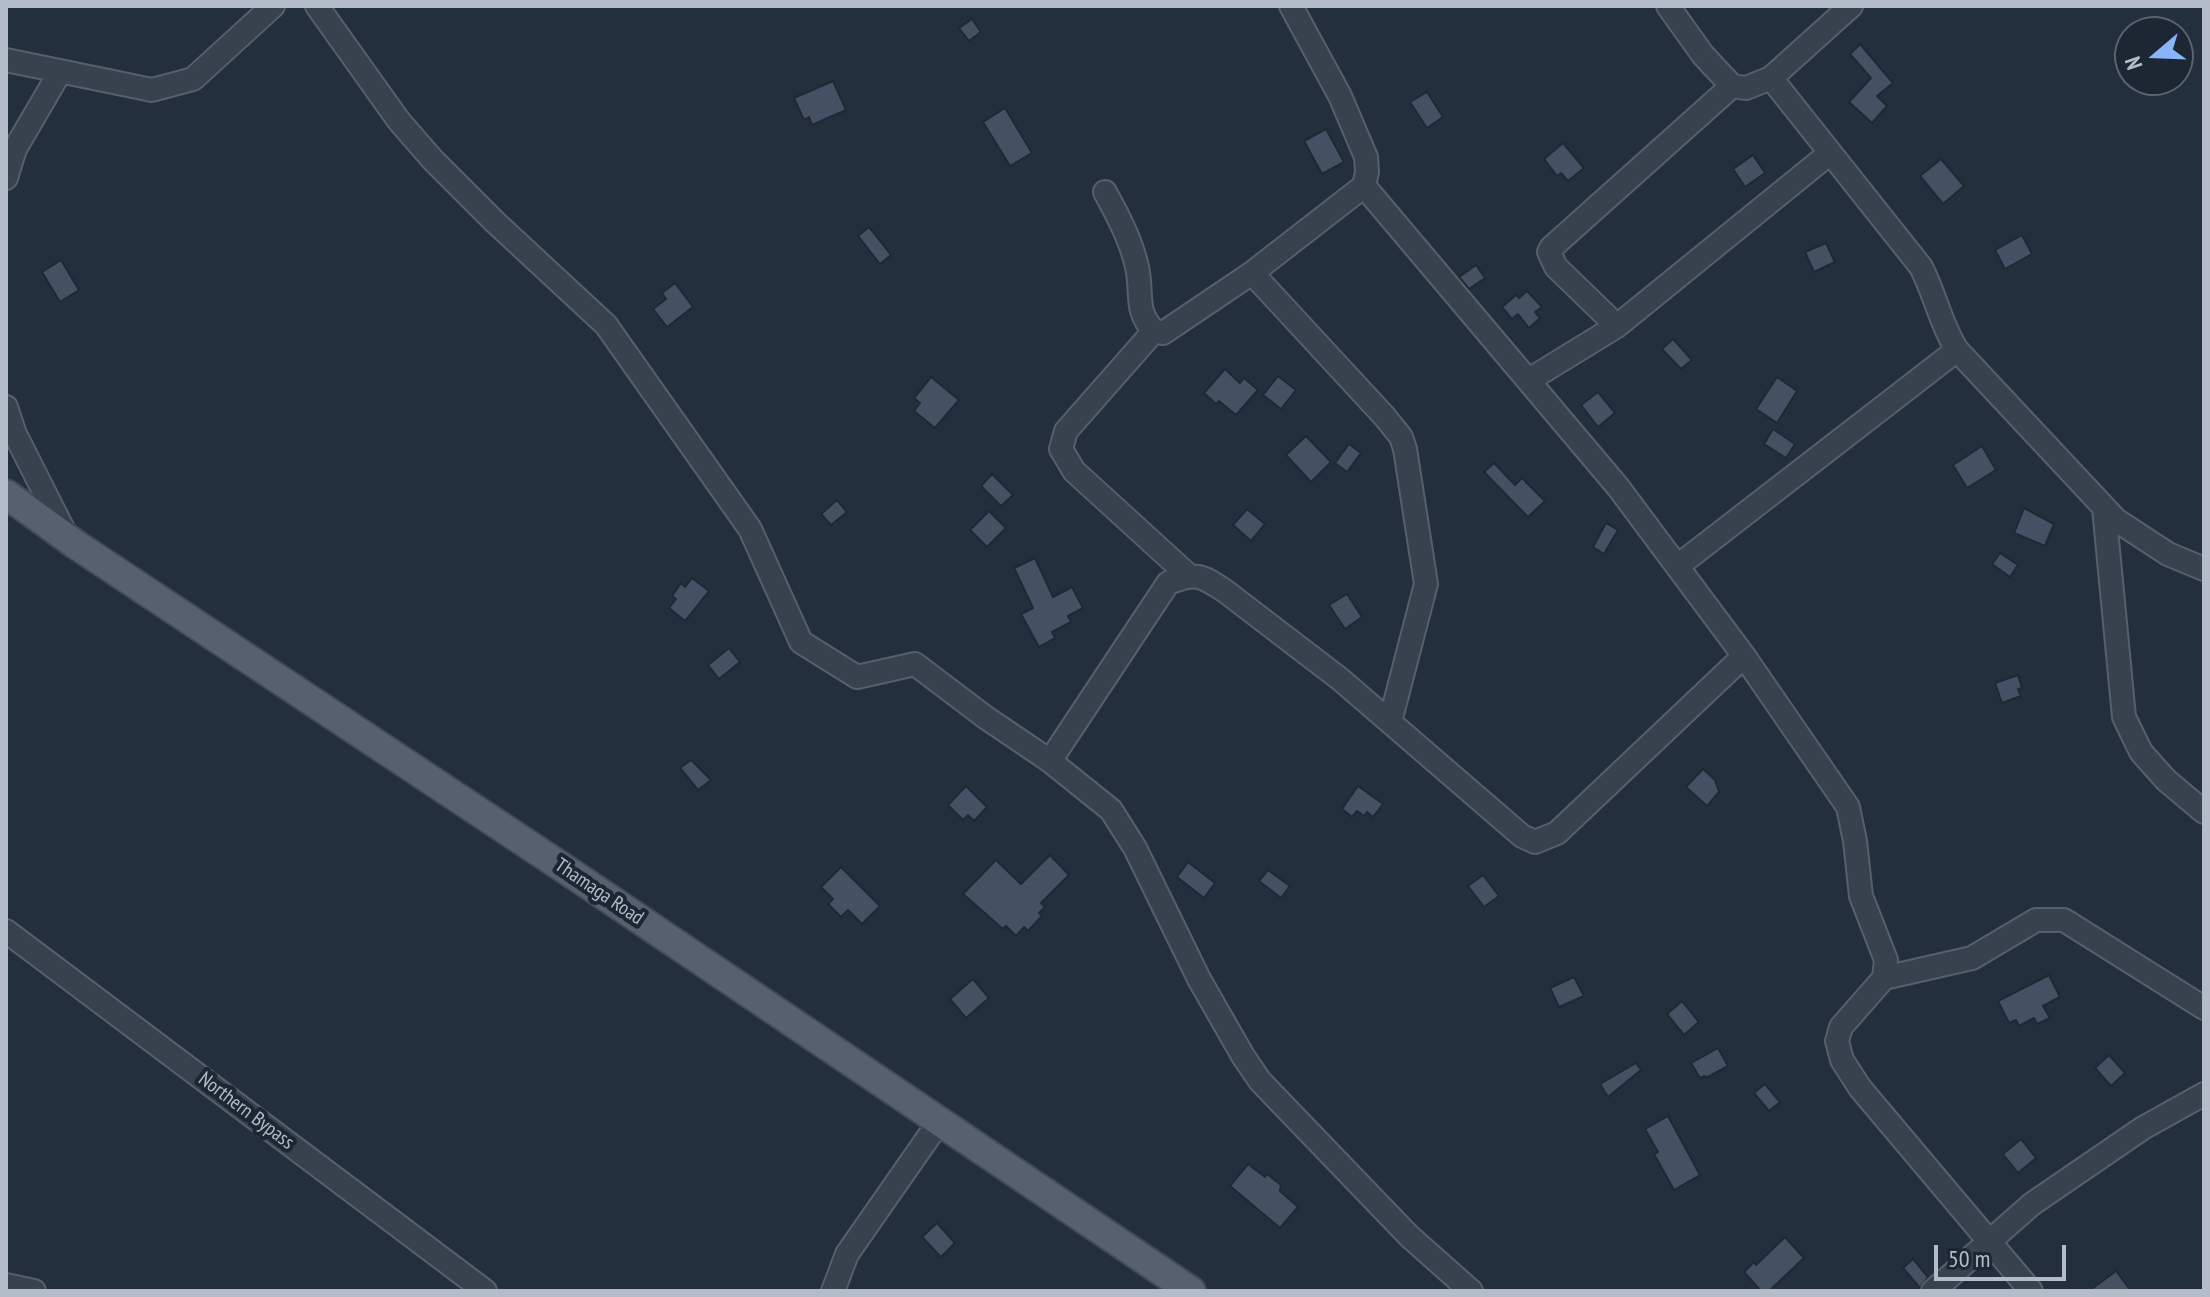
<!DOCTYPE html>
<html>
<head>
<meta charset="utf-8">
<style>
  body { margin:0 }
  #map { position:relative; width:2210px; height:1297px; overflow:hidden; background:#242f3e; font-family:"PT Sans Narrow",sans-serif }
  canvas { display:block }
  .frame { position:absolute; inset:0; border:8px solid #b4bcc9; pointer-events:none }
  .north { position:absolute; left:2114px; top:16px; width:80px; height:80px; box-sizing:border-box; background:#1d2633; border:2px solid #59626f; border-radius:50%; rotate:251deg; font-size:22px; font-weight:700; line-height:32px; text-align:center; color:#b4bcc9 }
  .north::after { content:''; display:block; margin:auto; width:28px; height:36px; background:#8ab4f8; clip-path:polygon(50% 0,100% 100%,50% 72%,0 100%) }
  .scale { position:absolute; left:1934px; top:1245px; width:132px; height:36px; box-sizing:border-box; border:4px solid #b4bcc9; border-top:0; padding-left:10px; font-size:24px; line-height:28px; white-space:nowrap; color:#b4bcc9; -webkit-text-stroke:6px #1d2633; paint-order:stroke }
</style>
</head>
<body>
<div id="map">
<canvas width="2210" height="1297"></canvas>
<div class="frame"></div>
<div class="north">N</div>
<div class="scale">50 m</div>
</div>
<script>
const ctx = document.querySelector('canvas').getContext('2d');
ctx.lineJoin = 'round';
function fillPath(path, color) {
  ctx.fillStyle = color;
  ctx.fill(path, 'evenodd');
}
function strokePath(path, color, width, dash) {
  ctx.strokeStyle = color;
  ctx.lineWidth = width;
  ctx.lineCap = dash ? 'butt' : 'round';
  ctx.setLineDash(dash || []);
  ctx.stroke(path);
}
function label(font, color, halo, rows, align = 'center') {
  ctx.font = font + ' "PT Sans Narrow",sans-serif';
  ctx.lineWidth = 8;
  ctx.setLineDash([]);
  ctx.textBaseline = 'middle';
  ctx.strokeStyle = halo;
  ctx.fillStyle = color;
  for (const [text, x, y, turn = 0] of rows) {
    ctx.save();
    ctx.translate(x, y);
    ctx.rotate((+turn || 0) * Math.PI / 180);
    ctx.textAlign = isNaN(turn) ? turn : align;
    if (halo) ctx.strokeText(text, 0, 0);
    ctx.fillText(text, 0, 0);
    ctx.restore();
  }
}
const building = new Path2D(`
  M972 19 981 32 969 41 959 28Z
  M1860 44 1893 83 1877 96 1887 106 1872 123 1849 102 1871 78 1850 54Z
  M833 81 846 110 812 125 809 117 804 120 794 98Z
  M1427 92 1443 117 1427 128 1410 102Z
  M1005 108 1032 153 1010 166 983 122Z
  M1326 129 1344 162 1322 174 1304 141Z
  M1563 143 1584 168 1568 181 1561 173 1557 176 1544 159Z
  M1753 155 1765 173 1745 187 1733 169Z
  M1941 159 1964 186 1943 204 1920 176Z
  M869 227 891 255 880 264 858 236Z
  M2022 235 2032 254 2005 269 1995 250Z
  M1826 243 1835 262 1814 272 1805 252Z
  M61 260 79 290 60 302 42 272Z
  M1476 265 1485 278 1469 289 1459 277Z
  M675 283 693 307 667 327 653 309 666 299 662 293Z
  M1527 291 1542 307 1535 312 1540 318 1529 328 1518 314 1512 319 1502 307 1516 295 1519 298Z
  M1673 339 1692 360 1681 369 1662 349Z
  M1225 369 1240 383 1244 378 1258 390 1236 415 1219 401 1216 404 1204 393Z
  M1278 376 1296 390 1281 409 1263 395Z
  M931 377 959 400 935 428 914 411 920 403 914 398Z
  M1777 377 1797 391 1777 423 1756 409Z
  M1598 392 1615 413 1598 427 1581 405Z
  M1773 429 1795 444 1786 458 1764 444Z
  M1306 436 1331 462 1311 482 1286 455Z
  M1349 444 1361 453 1347 472 1335 463Z
  M1982 446 1996 470 1967 488 1953 465Z
  M1494 463 1515 485 1522 478 1545 501 1528 517 1484 472Z
  M992 474 1013 495 1001 506 981 486Z
  M837 500 847 512 831 525 821 514Z
  M2024 508 2054 524 2045 546 2014 533Z
  M1247 509 1265 524 1251 541 1233 525Z
  M989 511 1006 528 987 547 970 530Z
  M1606 523 1618 530 1604 554 1593 547Z
  M2000 553 2018 565 2010 577 1992 564Z
  M1035 558 1053 597 1072 587 1083 608 1068 616 1071 622 1052 632 1055 638 1039 647 1021 614 1033 608 1014 568Z
  M692 578 709 591 685 621 669 608 676 599 672 596 681 583 685 587Z
  M1347 594 1362 617 1345 629 1329 605Z
  M729 648 740 662 719 679 708 665Z
  M2018 675 2022 688 2018 689 2021 696 2002 703 1995 683Z
  M691 760 711 780 698 790 680 768Z
  M1703 769 1715 780 1719 792 1707 806 1686 787Z
  M966 786 987 807 974 821 968 815 963 820 948 805Z
  M1358 786 1383 804 1373 817 1367 812 1364 816 1357 811 1352 817 1342 809Z
  M1050 855 1069 875 1041 903 1045 907 1039 913 1042 916 1028 931 1024 927 1016 936 1006 926 1003 929 963 894 996 860 1021 884Z
  M1188 862 1215 883 1204 898 1177 877Z
  M841 867 880 906 862 924 848 910 841 917 828 904 833 899 821 887Z
  M1268 870 1290 886 1281 898 1259 881Z
  M1483 875 1499 896 1484 907 1468 886Z
  M2049 975 2060 997 2043 1006 2050 1018 2037 1024 2034 1018 2019 1026 2016 1020 2009 1023 1998 1001Z
  M1574 977 1584 996 1559 1007 1550 988Z
  M973 979 989 998 966 1018 950 999Z
  M1682 1001 1699 1022 1684 1035 1667 1014Z
  M1718 1048 1728 1066 1706 1078 1705 1076 1700 1078 1691 1063Z
  M2109 1055 2125 1073 2111 1086 2095 1068Z
  M1636 1063 1641 1070 1608 1097 1600 1084Z
  M1765 1084 1780 1102 1769 1111 1754 1093Z
  M1668 1116 1700 1175 1674 1190 1654 1154 1658 1152 1645 1129Z
  M2021 1139 2036 1158 2018 1173 2003 1154Z
  M1248 1164 1265 1177 1267 1174 1281 1185 1280 1191 1298 1207 1280 1228 1230 1186Z
  M937 1223 955 1243 941 1257 922 1237Z
  M1785 1237 1804 1258 1769 1291H1761L1744 1272 1754 1262 1756 1265Z
  M1913 1259 1928 1277 1920 1288 1903 1268Z
  M2116 1271 2131 1291H2089Z`);
fillPath(building, '#455162');
strokePath(building, '#1f2835', 2);
const minor = new Path2D(`
  M317 6 399 121 432 159 495 222 606 325 750 529 801 642 857 677 915 664 985 717 1050 761 1111 810 1135 848 1199 979 1243 1056 1260 1081 1409 1236 1471 1291
  M1668 6 1703 55 1732 86 1746 88 1771 78 1851 6
  M6 60 152 90 193 79 273 6
  M1771 78 1921 267C1935 294 1941 325 1957 350L2116 520 2168 554 2204 569
  M6 178 15 149 60 72
  M1364 186 1618 487 1744 656 1848 807 1855 841 1861 896 1886 960 1884 978 1841 1027 1837 1041 1842 1060 1860 1088 2031 1291
  M1105 192C1118 216 1131 240 1137 267 1143 294 1134 310 1154 331L1163 333 1252 273 1364 186 1367 172 1366 157 1340 96 1291 6
  M1252 273 1385 417 1401 437 1405 449 1426 584 1390 722
  M1617 326 1556 267 1549 252 1551 248 1732 86
  M1154 331 1066 431 1061 449 1074 471 1188 575
  M1529 380 1617 326 1830 153
  M6 407 15 434 68 539
  M2104 508 2124 717 2141 752 2166 780 2204 812
  M1679 565 1957 350
  M1050 761 1168 583C1196 572 1201 575 1225 591L1340 679 1522 836 1535 842 1557 833 1744 656
  M6 931 485 1291
  M1884 978 1972 958 2036 920H2064L2204 1008
  M6 1285 34 1291
  M833 1291 847 1254 939 1122
  M1933 1291 2032 1204 2143 1128 2204 1094`);
const major = new Path2D(`
  M6 494 75 544 571 873 1191 1291`);
strokePath(minor, '#565f6c', 26);
strokePath(major, '#414a57', 32);
strokePath(minor, '#38414e', 22);
strokePath(major, '#56606e', 28);
label('20px', '#b4bcc9', '#1d2633', [
  ["Thamaga Road",599,892,34],
  ["Northern Bypass",246,1111,37]
]);
</script>
</body>
</html>
